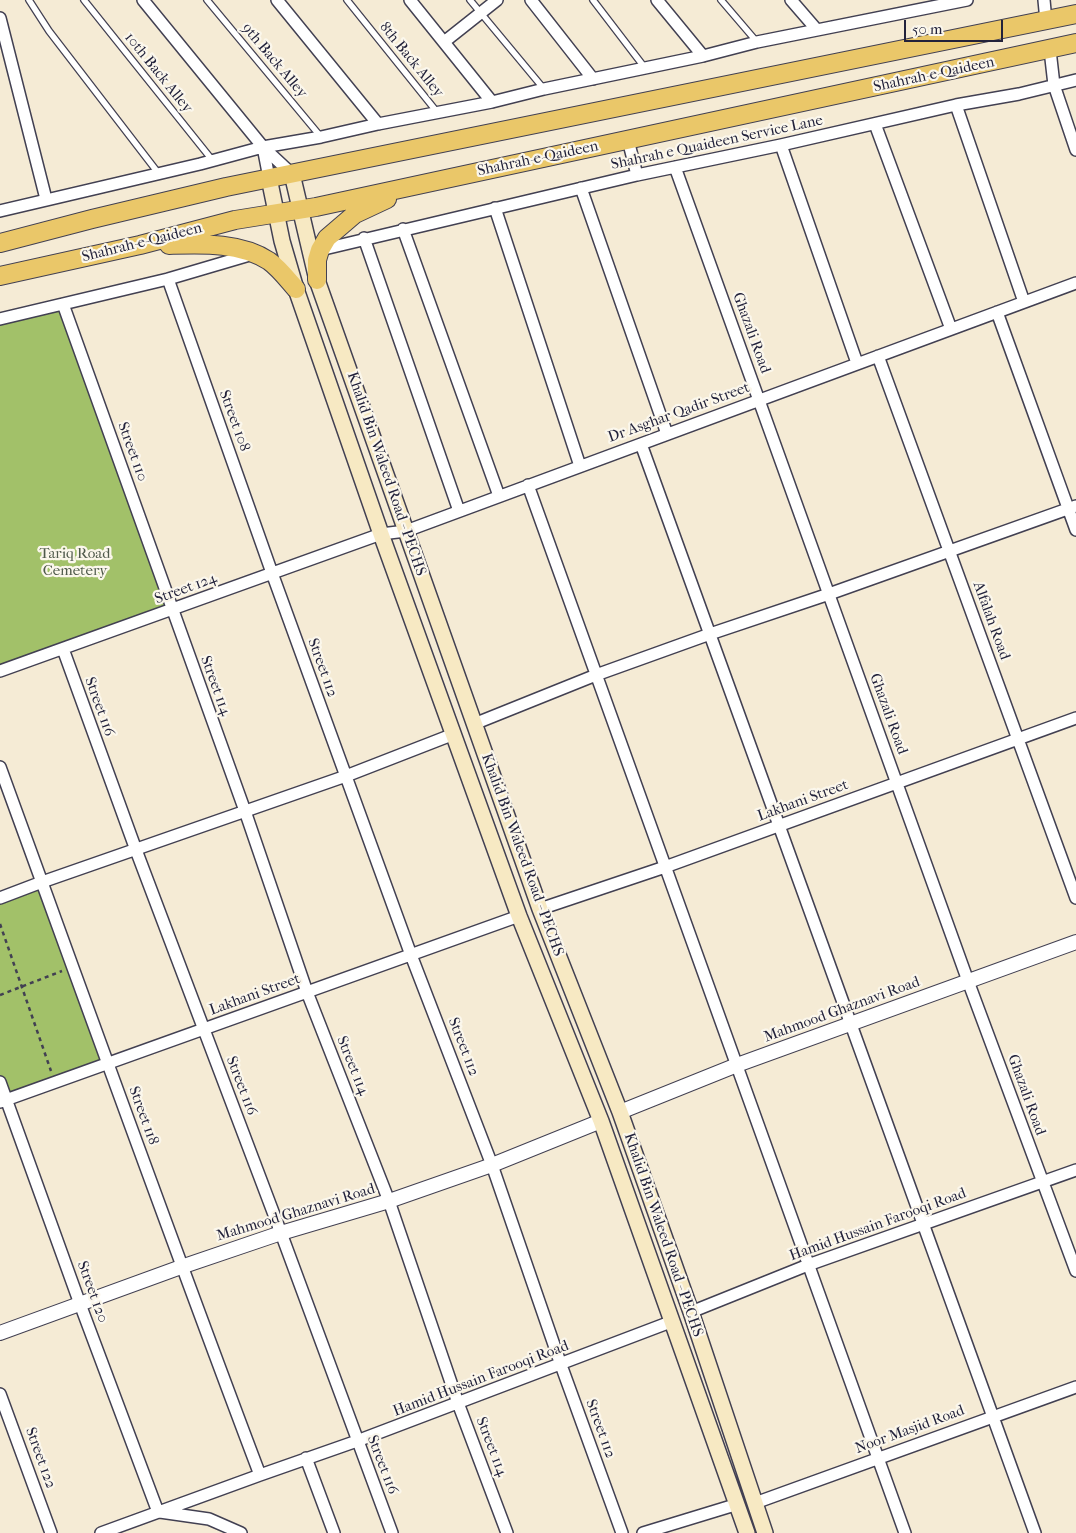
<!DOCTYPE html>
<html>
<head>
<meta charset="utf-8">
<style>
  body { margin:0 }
  #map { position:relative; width:1076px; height:1533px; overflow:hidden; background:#f5ebd5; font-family:"IM FELL French Canon",serif }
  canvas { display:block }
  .scale { position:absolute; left:904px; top:20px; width:99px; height:22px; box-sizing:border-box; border:2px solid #22223b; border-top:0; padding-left:6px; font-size:15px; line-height:18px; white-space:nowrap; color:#22223b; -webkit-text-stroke:4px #fbf7ec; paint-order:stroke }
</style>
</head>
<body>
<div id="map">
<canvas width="1076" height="1533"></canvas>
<div class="scale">50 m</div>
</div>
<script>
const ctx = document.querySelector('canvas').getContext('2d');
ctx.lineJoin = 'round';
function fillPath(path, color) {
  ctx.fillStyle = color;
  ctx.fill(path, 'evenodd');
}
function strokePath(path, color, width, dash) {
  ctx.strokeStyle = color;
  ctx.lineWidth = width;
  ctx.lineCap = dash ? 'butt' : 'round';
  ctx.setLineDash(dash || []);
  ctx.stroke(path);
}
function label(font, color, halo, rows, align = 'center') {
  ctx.font = font + ' "IM FELL French Canon",serif';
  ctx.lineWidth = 4.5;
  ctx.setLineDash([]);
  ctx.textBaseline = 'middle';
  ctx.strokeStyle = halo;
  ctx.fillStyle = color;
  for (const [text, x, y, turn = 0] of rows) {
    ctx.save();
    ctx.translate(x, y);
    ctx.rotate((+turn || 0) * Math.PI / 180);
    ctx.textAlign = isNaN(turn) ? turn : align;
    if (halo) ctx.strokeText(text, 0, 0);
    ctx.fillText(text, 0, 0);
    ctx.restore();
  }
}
fillPath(new Path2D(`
  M63 304 172 610 0 671V319Z
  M42 882 108 1063 7 1099 0 1082V898Z`), '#a2c169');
const service = new Path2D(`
  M29 0 49 31 159 174
  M84 0 213 161
  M207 0 321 137
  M347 0 437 112
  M470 0 544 89
  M593 0 645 68
  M721 0 757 42`);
const minor = new Path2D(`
  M143 0 263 147 292 174
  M277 0 378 124
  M410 0 492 102
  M531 0 593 79
  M657 0 703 56
  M791 0 817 30
  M1044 0 1046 21
  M0 18 46 199
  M444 42 497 0
  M1050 50 1054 85 1076 150
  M956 105 1024 302
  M875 124 951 329
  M628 140 637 175
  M781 145 857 363
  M263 147 269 178
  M675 167 968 981 1076 1271
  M581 188 667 434
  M495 208 580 466
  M0 211 200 164 263 147 321 137 378 124 492 102 544 89 703 56 757 42 967 0
  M403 229 499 496
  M364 238 459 511
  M320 250 637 175 781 145 956 105 1019 94 1076 80
  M168 279 272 573 411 955 492 1165 561 1365 622 1533
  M63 304 245 811 307 992 389 1201 458 1403 507 1533
  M997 312 1076 530
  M0 319 168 279 253 254
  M878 356 1076 898
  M641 444 1035 1533
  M528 485 905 1533
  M63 649 136 850 281 1233 392 1533
  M0 671 381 534 406 531 1076 283
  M474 724 596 675 710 634 829 594 1076 506
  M0 767C86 1003 171 1240 260 1475
  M0 898 42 882 346 776 454 734
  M540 909 665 867 1076 718
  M0 1082 80 1304 158 1512
  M0 1102 519 916
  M691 1312 808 1265 1076 1170
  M0 1394 51 1533
  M306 1458 334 1533
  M755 1503 1076 1387
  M160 1512 209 1519 241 1533
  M101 1533 260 1475 357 1441 673 1321
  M643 1533 738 1504`);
const tertiary = new Path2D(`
  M620 1112 737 1065 1076 942
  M0 1333 181 1267 281 1233 389 1201 492 1165 601 1121`);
const secondary = new Path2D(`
  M292 174 317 280 540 909 620 1112 691 1312 765 1533
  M269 178 282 241 296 289 381 534 519 916 601 1121 747 1533`);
const primary = new Path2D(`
  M0 243 92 219 226 187 1076 14
  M169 245C202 244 240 242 269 261 279 268 288 280 296 289
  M0 276 140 245 235 220 316 207 1076 43
  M317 280V260L320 250 327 238 355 214 387 199`);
strokePath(service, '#424052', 8);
strokePath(minor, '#424052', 14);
strokePath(tertiary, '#424052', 16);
strokePath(secondary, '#424052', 18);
strokePath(primary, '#424052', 20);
strokePath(new Path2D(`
  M0 924 51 1071
  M0 995 62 971`), '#424052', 2.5, [4, 4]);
strokePath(service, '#fff', 5.5);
strokePath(minor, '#fff', 11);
strokePath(tertiary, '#fff', 14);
strokePath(secondary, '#f7e9c3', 15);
strokePath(primary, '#eac769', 18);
label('15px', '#22223b', '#fbf7ec', [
  ["8th Back Alley",411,60,51],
  ["9th Back Alley",274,61,50],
  ["10th Back Alley",158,73,51],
  ["Shahrah-e-Qaideen",934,75,-12],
  ["Shahrah e Quaideen Service Lane",717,143,-12],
  ["Shahrah-e-Qaideen",538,159,-12],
  ["Shahrah-e-Qaideen",142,243,-14],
  ["Ghazali Road",751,333,70],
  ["Dr Asghar Qadir Street",679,413,-20],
  ["Street 108",234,421,70],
  ["Street 110",132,452,70],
  ["Khalid Bin Waleed Road - PECHS",386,474,71],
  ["Street 124",186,589,-20],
  ["Alfalah Road",991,621,70],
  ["Street 112",322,668,70],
  ["Street 114",215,686,70],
  ["Street 116",99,707,70],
  ["Ghazali Road",888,714,70],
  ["Lakhani Street",803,801,-20],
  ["Khalid Bin Waleed Road - PECHS",522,855,70],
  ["Lakhani Street",255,995,-20],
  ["Mahmood Ghaznavi Road",842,1010,-20],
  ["Street 112",463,1047,69],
  ["Street 114",352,1066,68],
  ["Street 116",241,1086,69],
  ["Ghazali Road",1026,1095,70],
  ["Street 118",143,1116,70],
  ["Mahmood Ghaznavi Road",296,1213,-17],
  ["Hamid Hussain Farooqi Road",878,1225,-20],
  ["Khalid Bin Waleed Road - PECHS",663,1235,71],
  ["Street 120",92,1292,70],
  ["Hamid Hussain Farooqi Road",481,1379,-21],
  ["Street 112",600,1429,70],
  ["Noor Masjid Road",910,1430,-20],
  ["Street 114",491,1447,69],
  ["Street 122",40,1458,70],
  ["Street 116",382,1465,69]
]);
label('15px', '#4f5a4b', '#fbf7ec', [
  ["Tariq Road",75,554],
  ["Cemetery",75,571]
]);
</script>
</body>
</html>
